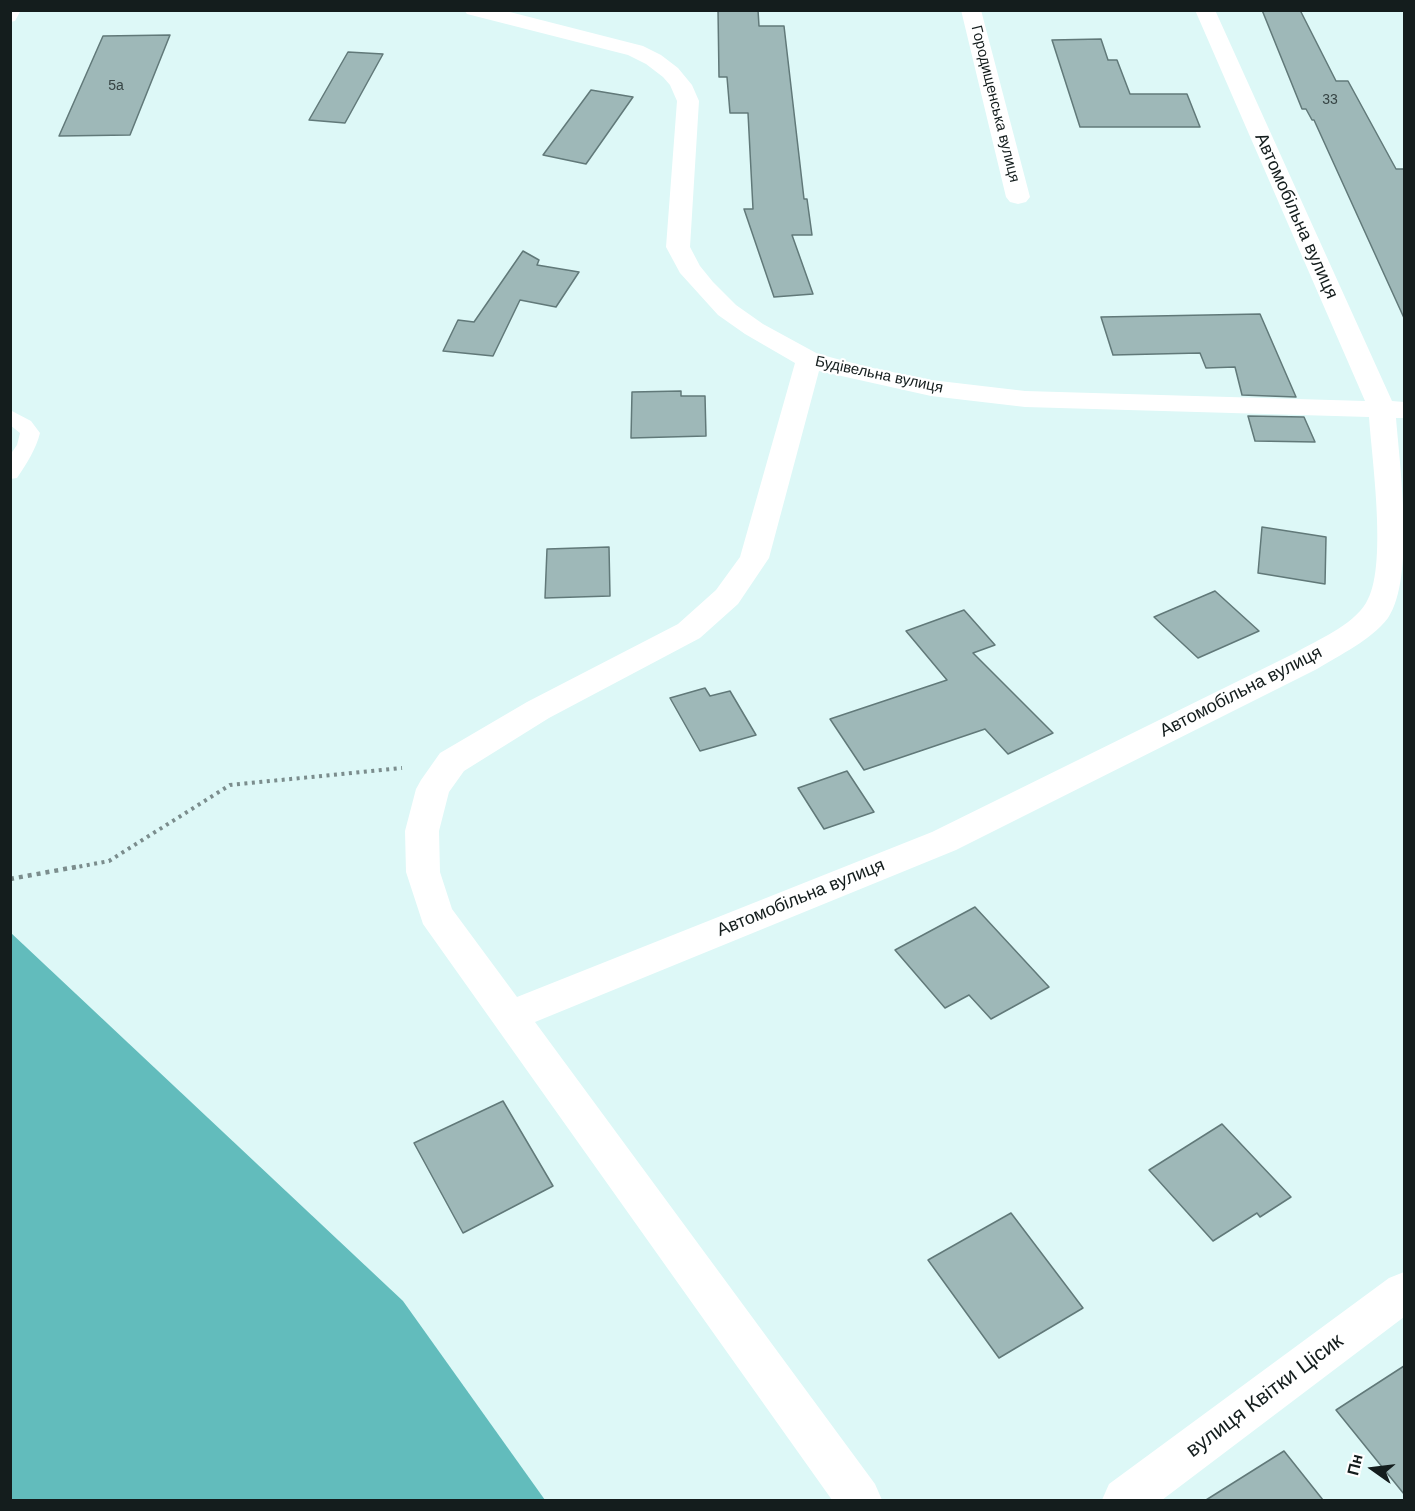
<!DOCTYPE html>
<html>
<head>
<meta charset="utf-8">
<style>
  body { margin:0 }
  #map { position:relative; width:1415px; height:1511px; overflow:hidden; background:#ddf8f7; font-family:Helvetica,sans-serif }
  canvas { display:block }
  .frame { position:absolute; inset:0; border:12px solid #141d1d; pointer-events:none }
  .north { position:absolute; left:1343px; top:1439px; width:60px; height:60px; -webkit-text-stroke:4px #fff; paint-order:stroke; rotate:284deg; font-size:16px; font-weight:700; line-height:24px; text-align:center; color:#141d1d }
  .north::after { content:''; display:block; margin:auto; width:21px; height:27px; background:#141d1d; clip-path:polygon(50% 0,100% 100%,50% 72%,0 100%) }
</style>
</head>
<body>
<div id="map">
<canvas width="1415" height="1511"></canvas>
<div class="frame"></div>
<div class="north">Пн</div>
</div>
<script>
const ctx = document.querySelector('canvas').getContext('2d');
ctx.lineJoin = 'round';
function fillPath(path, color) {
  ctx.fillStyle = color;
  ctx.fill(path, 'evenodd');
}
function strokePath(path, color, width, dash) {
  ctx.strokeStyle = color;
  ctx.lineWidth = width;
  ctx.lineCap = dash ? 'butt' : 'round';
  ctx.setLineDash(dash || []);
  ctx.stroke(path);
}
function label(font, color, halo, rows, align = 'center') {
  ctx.font = font + ' Helvetica,sans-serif';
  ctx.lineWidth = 4.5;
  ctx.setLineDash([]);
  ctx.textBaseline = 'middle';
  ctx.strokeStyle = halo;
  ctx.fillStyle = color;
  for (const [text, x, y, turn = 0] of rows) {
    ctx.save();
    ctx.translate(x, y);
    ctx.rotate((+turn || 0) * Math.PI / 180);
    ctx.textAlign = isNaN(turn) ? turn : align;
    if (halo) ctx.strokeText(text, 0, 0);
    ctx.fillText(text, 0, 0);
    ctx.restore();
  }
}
fillPath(new Path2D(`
  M10 932 403 1301 545 1500H11Z`), '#62bcbc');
const building = new Path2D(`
  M718 10H758L759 26H784L804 199H807L812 235H792L813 294 774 297 744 209H753L748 113H730L727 77H719Z
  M1262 10H1300L1336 81H1348L1396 169H1404V318L1314 120H1312L1306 109H1302Z
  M170 35 130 135 59 136 103 36Z
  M1101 39 1108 60H1117L1130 94H1187L1200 127H1080L1052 40Z
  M348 52 383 54 345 123 309 120Z
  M591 90 633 97 586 164 543 155Z
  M523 251 539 260 537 265 579 272 556 307 520 300 493 356 443 351 458 320 474 322Z
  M1260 314 1296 397 1242 395 1235 367 1206 368 1200 353 1113 355 1101 317Z
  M681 391V396H705L706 436 631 438 632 392Z
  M1248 416 1304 417 1315 442 1255 441Z
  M1262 527 1326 537 1325 584 1258 573Z
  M609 547 610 596 545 598 547 549Z
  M1215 591 1259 631 1198 658 1154 617Z
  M964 610 995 645 973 653 1053 733 1008 754 985 729 864 770 830 719 947 680 906 631Z
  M705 688 710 696 730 691 756 735 700 751 670 698Z
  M847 771 874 812 824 829 798 788Z
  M975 907 1049 987 991 1019 969 995 945 1008 895 950Z
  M503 1101 553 1186 463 1233 414 1143Z
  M1222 1124 1291 1197 1260 1217 1257 1213 1213 1241 1149 1170Z
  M1011 1213 1083 1308 999 1358 928 1260Z
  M1404 1366V1494L1336 1410Z
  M1284 1451 1323 1500H1206Z`);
fillPath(building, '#9eb8b8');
strokePath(building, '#617979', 1.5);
strokePath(new Path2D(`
  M72 868 109 861 230 785 402 768`), '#7b8d8d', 4, [3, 4.5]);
strokePath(new Path2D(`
  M10 879 81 866`), '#7b8d8d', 4.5, [4, 5]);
fillPath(new Path2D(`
  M10 10H21L15 21 10 22Z
  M10 410 31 421 40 433C36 449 27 463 17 478L10 479V455L17 445 20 433 10 425Z`), '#fff');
fillPath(new Path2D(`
  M464 10H502L643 46 661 55 678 68 692 85 699 101 690 247 700 266 713 282 736 305 763 324 818 354 868 367 931 380 1025 391 1365 401 1195 10H1215L1392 401 1404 402V418H1396C1400 468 1415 578 1388 618 1370 641 1341 654 1317 669L956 850 535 1022 875 1484 882 1500H832L423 924 406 872 405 831 416 789 421 780 440 753 527 702 678 624 716 590 740 557 795 363 745 334 718 315 680 273 666 247 677 101 670 85 663 77 646 64 628 55 467 14ZM819 371 931 396 1025 407 1369 417C1372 461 1388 569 1366 603 1352 626 1317 640 1295 653L932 832 517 997 452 909 440 872 439 831 449 792 464 771 549 718 700 638 738 604 769 558Z
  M961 10H981L1030 197 1026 202 1018 204 1010 202 1006 197Z
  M1404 1272V1317L1162 1500H1102L1109 1484 1389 1278Z`), '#fff');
label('14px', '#364444', null, [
  ["5а",116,86],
  ["33",1330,100]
]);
label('15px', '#141d1d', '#fff', [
  ["Городищенська вулиця",995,104,76],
  ["Будівельна вулиця",879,375,12]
]);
label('18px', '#141d1d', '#fff', [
  ["Автомобільна вулиця",1296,216,66],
  ["Автомобільна вулиця",1241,692,-27],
  ["Автомобільна вулиця",801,898,-22]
]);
label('21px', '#141d1d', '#fff', [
  ["вулиця Квітки Цісик",1265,1396,-37]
]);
</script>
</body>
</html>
